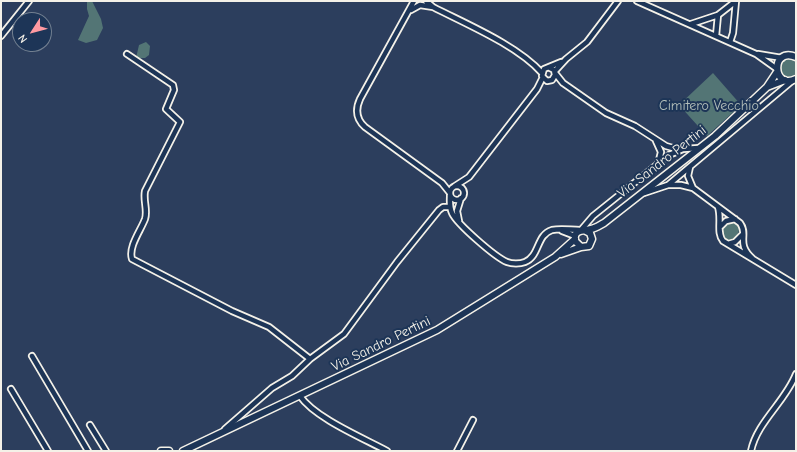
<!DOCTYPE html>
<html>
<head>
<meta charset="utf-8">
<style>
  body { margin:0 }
  #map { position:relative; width:797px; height:452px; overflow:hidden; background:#2c3e5d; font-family:"Comic Neue",sans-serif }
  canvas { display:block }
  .frame { position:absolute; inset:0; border:2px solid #f4f1e8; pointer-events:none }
  .north { position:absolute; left:12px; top:12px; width:40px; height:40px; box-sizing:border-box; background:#1d3557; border:1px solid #738091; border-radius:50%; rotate:234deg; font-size:11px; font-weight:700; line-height:16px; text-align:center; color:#f4f1e8 }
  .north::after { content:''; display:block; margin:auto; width:14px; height:18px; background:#ff9aa2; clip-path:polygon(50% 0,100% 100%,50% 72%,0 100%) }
</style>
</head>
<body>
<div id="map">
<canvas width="797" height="452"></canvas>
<div class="frame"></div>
<div class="north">N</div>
</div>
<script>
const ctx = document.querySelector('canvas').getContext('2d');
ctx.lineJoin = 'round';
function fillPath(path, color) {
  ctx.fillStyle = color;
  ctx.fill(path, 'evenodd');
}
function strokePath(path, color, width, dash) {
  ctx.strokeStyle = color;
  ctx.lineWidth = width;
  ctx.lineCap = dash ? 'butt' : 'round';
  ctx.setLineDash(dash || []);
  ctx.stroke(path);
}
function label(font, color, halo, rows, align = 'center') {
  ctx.font = font + ' "Comic Neue",sans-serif';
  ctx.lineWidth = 4;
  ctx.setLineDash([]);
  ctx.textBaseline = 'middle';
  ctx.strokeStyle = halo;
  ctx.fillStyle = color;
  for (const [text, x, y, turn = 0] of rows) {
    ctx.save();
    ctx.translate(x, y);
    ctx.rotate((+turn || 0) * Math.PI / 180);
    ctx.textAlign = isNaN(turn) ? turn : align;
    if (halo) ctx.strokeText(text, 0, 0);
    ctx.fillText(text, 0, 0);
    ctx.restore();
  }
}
fillPath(new Path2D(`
  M87 1H92L101 19 103 28 97 40 86 43 78 40 89 16 87 9Z
  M146 42 150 46 149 55 145 58H136L139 45Z
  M780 68a9 9 0 1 1 18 0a9 9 0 1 1-18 0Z
  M713 73 741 105 707 136 679 105Z
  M733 221 739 226C740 233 736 239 729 242L723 240 721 230 726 223Z`), '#537575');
const street = new Path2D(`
  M414 1 360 99C355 110 356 119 365 127L442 183 450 193
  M426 1 433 7
  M637 1 756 54 777 69
  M411 10 420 5 433 7C466 24 517 45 542 73
  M691 24 718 15 736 1
  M1 36 29 1
  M716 36 718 15
  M730 42 733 33 736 1
  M127 54 173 85 174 90 166 109 180 122 145 191C143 201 148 210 145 219 141 230 128 247 132 259L232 311 269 327 310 359
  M758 54 782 58
  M550 68 554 70 555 75 552 80 547 81 542 76 544 69 561 62
  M555 71 566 59 587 42 618 1
  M555 73 563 83 606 113 635 126 666 146 680 150
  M656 141 661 152 658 164
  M690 167 688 176 693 188
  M668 185H681L693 188 740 223C749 235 735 243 753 259
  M455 186 469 177 537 89 543 77
  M450 193a7 7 0 1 1 14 0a7 7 0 1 1-14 0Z
  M644 193 668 185 792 81
  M450 195C450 202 449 207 452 213 457 224 495 257 507 262 512 264 520 264 525 262 540 256 536 235 552 230 561 228 571 230 580 230
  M718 207C722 219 716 233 723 241L796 285
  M459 221 457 211 461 198
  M721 226 726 221 735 219
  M581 230 593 216 669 155 683 149 699 148
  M562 231 575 236
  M728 244 735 242 742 235
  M32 356 88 451
  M11 389 48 451
  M300 396C315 418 363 438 387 451
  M90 425 106 451
  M225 429 272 388 292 376 310 359 344 334 397 262 439 210 443 207H450
  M457 451 473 420
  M751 451C757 422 785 402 796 374`);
const secondary = new Path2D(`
  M796 57C770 46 772 91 796 79
  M767 87 785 80
  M584 230 590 233 592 239 589 246 581 247 575 241C573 229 583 231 591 229 596 228 600 225 604 223L715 136 767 87 777 72
  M561 254 581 247
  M161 451H169
  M183 451 437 330 555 257 575 239`);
strokePath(street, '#f4f1e8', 8);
strokePath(secondary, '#f4f1e8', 9);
strokePath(street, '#1d3557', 4.5);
strokePath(secondary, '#1d3557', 6);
label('14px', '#b4bfba', '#1d3557', [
  ["Cimitero Vecchio",709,106]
]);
label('14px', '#f4f1e8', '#1d3557', [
  ["Via Sandro Pertini",662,162,-38],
  ["Via Sandro Pertini",381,344,-26]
]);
</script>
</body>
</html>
